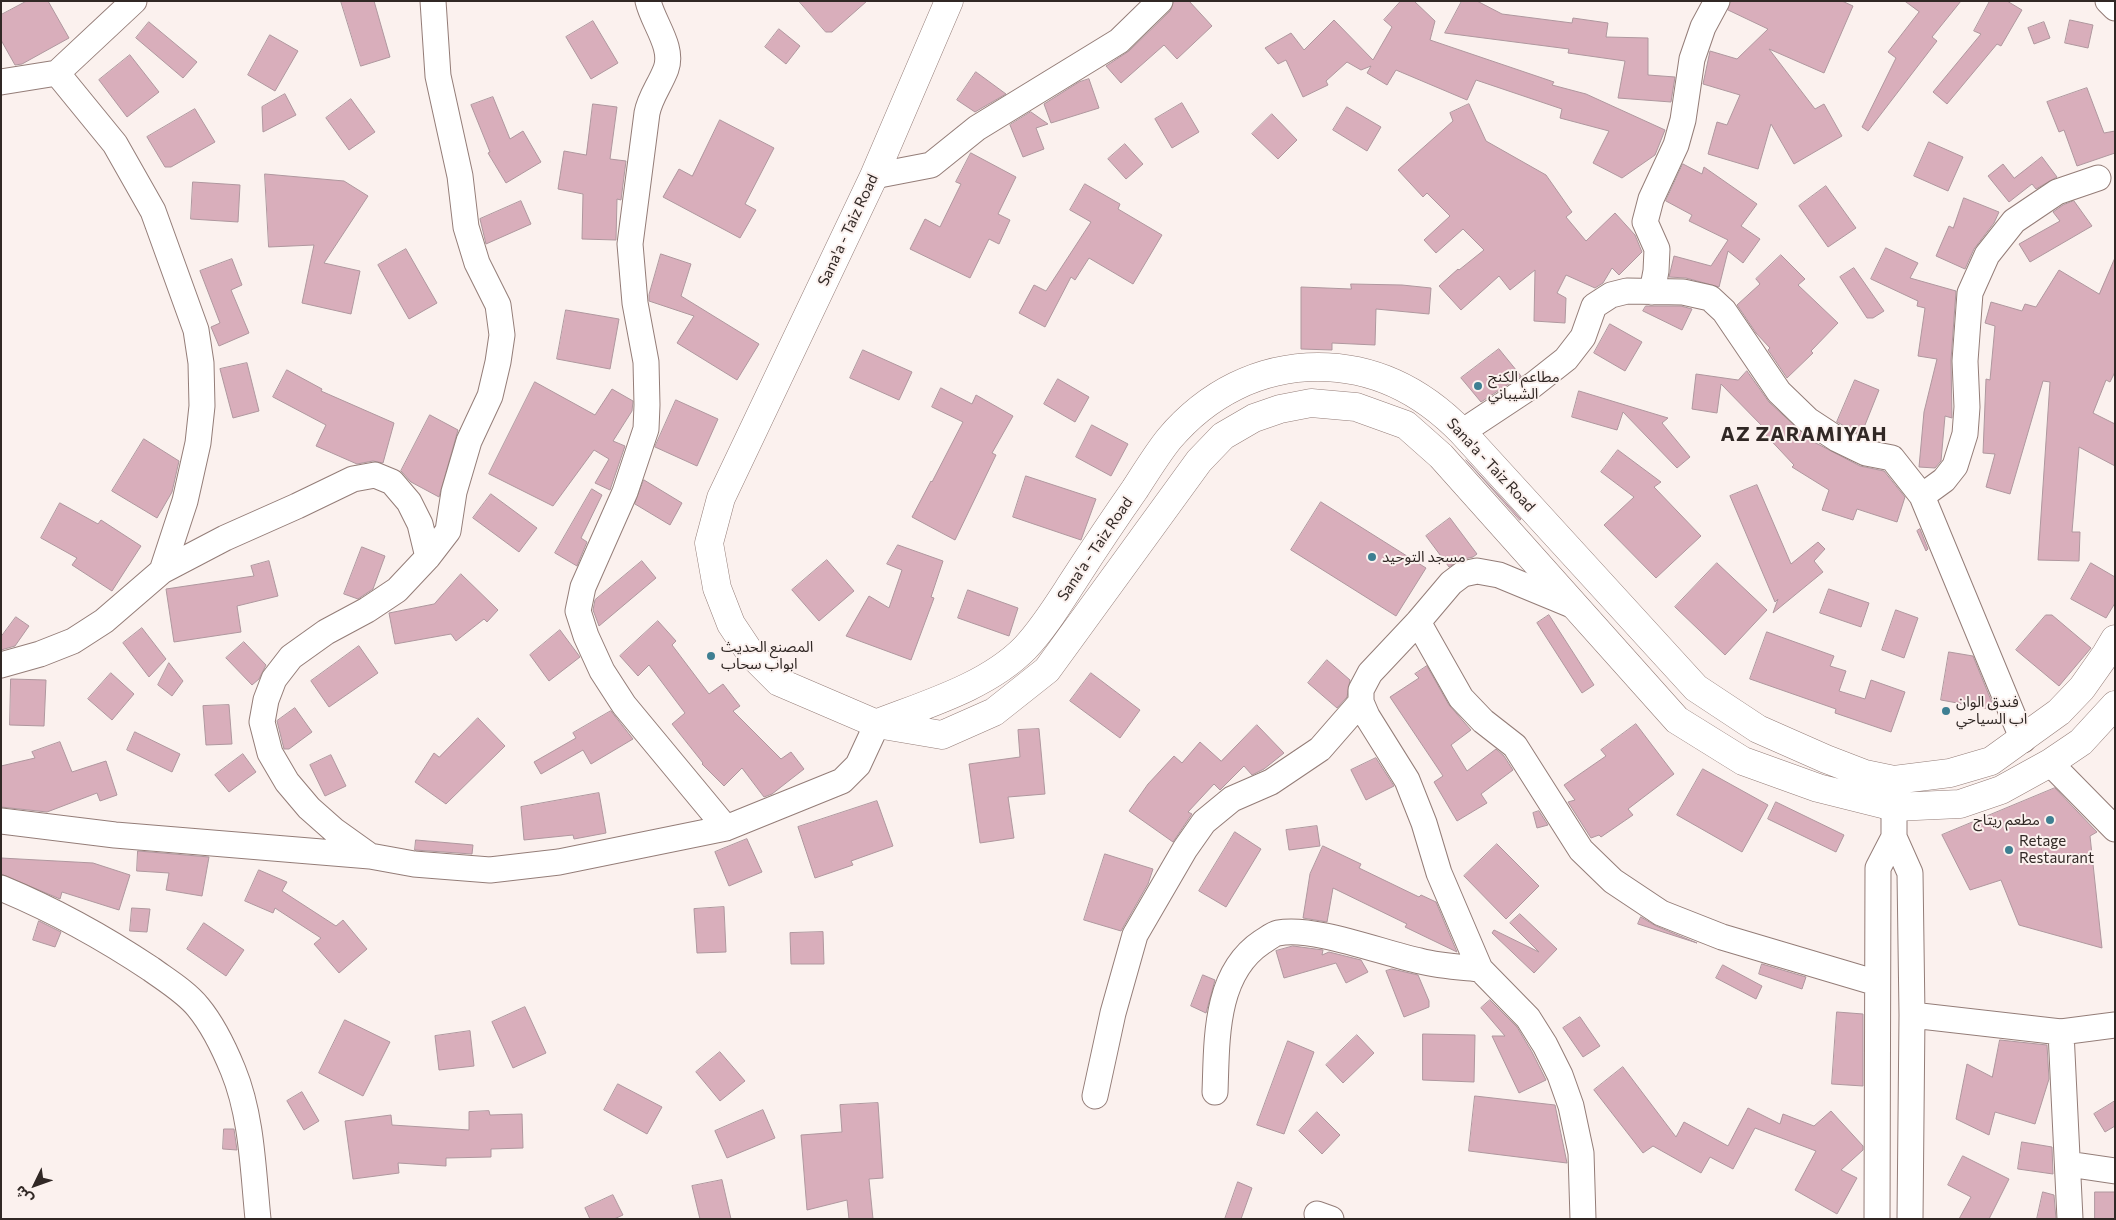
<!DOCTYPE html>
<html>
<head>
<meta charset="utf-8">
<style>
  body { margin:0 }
  #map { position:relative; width:2116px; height:1220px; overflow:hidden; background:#fbf1ee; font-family:Commissioner,"Noto Sans Arabic",sans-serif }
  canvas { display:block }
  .frame { position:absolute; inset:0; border:2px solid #312825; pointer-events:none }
  .north { position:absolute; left:10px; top:1160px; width:50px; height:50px; -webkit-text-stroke:4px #fbf1ee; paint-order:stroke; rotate:228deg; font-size:14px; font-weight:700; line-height:20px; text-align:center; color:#312825 }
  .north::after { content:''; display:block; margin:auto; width:18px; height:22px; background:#312825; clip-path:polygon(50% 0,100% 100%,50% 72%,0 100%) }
</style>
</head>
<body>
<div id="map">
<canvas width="2116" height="1220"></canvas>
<div class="frame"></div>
<div class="north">ش</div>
</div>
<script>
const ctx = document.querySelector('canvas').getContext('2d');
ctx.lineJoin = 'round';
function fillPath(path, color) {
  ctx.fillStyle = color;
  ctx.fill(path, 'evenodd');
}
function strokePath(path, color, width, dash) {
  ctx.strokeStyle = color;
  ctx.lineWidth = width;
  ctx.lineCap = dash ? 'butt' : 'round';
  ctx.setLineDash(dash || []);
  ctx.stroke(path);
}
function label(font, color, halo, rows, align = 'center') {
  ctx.font = font + ' Commissioner,"Noto Sans Arabic",sans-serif';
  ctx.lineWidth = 4;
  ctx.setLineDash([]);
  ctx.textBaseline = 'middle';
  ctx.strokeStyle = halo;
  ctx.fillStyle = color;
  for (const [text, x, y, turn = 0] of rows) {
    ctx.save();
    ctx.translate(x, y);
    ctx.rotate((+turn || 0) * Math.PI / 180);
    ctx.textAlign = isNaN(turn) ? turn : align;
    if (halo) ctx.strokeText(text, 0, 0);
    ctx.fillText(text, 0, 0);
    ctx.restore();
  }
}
const building = new Path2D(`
  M27 1H48L69 38 22 64 15 65 1 40V15Z
  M341 1H374L390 57 361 66Z
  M799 1H867L832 32H826Z
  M1174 1H1189L1212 26 1177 59 1164 45 1121 83 1106 66 1129 51 1170 11Z
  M1401 1H1414L1435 21 1430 40 1554 82 1552 85 1586 94 1665 130 1655 155 1622 178 1593 163 1609 131 1560 118 1562 109 1476 80 1467 100 1396 70 1387 85 1367 73 1371 66 1361 70 1347 62 1326 81 1328 85 1303 97 1286 60 1278 64 1265 48 1291 33 1304 50 1334 20 1373 60 1392 27 1384 20Z
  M1462 1H1477L1502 14 1572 23 1573 18 1608 23 1606 37 1648 38V75L1675 77 1671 102 1618 98 1625 61 1568 53 1569 49 1445 33Z
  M1731 1H1842L1853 6 1824 73 1769 49 1815 109 1824 104 1842 136 1794 164 1771 124 1758 169 1708 154 1717 122 1727 125 1740 95 1703 84 1710 51 1737 59 1768 29 1728 10Z
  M1905 1H1961L1932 37 1937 41 1868 131 1862 127 1896 58 1888 52 1919 12Z
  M1990 1H2007L2022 10 2001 46 1997 44 1947 104 1933 92 1981 34 1974 31Z
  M2070 20 2093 25 2088 48 2065 43Z
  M593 21 618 63 591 79 566 37Z
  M149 22 197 62 183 78 136 38Z
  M2044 22 2050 38 2034 44 2028 28Z
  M779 29 800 46 786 64 765 47Z
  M270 35 298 51 275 91 248 75Z
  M130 55 159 92 127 117 99 80Z
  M976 72 1006 94 975 112 957 100Z
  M1089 79 1099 108 1051 123 1044 104 1079 82Z
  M2087 88 2104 133 2115 131V153L2077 166 2064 130 2059 132 2047 102Z
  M285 94 296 115 263 132 262 107Z
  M493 97 510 139 523 131 541 162 506 183 488 153 490 152 471 105Z
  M351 99 375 132 349 150 326 118Z
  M1182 103 1199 132 1172 148 1155 119Z
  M593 104 617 107 610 159 626 161 621 200 617 199 616 240 582 239 583 194 558 189 564 151 586 155Z
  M1469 104 1486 141 1546 175 1572 212 1566 217 1586 241 1615 213 1635 235 1642 252 1619 275 1612 268 1603 283 1595 288 1566 275 1557 293 1566 298 1565 323 1534 321 1535 270 1510 290 1499 276 1461 310 1439 286 1458 269 1459 270 1484 250 1463 229 1436 253 1424 240 1450 216 1427 193 1423 197 1398 170 1453 121 1450 113Z
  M1347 107 1381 127 1367 151 1333 130Z
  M195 109 215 142 171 167H165L147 137Z
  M1031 112 1048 124 1036 128 1044 149 1023 157 1010 125Z
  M1272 114 1297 140 1278 159 1252 134Z
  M720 120 774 148 745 204 756 210 740 238 663 197 679 169 692 176Z
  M1929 142 1963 157 1948 191 1914 176Z
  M1125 144 1143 164 1126 179 1108 159Z
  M971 153 1016 177 998 214 1010 220 999 244 989 239 970 278 910 249 925 219 940 227 961 184 956 182Z
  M2042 157 2057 177 2036 189 2032 184 2009 202 1988 176 2003 164 2014 178Z
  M1683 164 1702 174 1704 167 1757 204 1741 226 1760 239 1743 263 1728 251 1719 287 1686 278 1669 277 1674 256 1711 266 1728 240 1689 221 1692 215 1666 201Z
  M265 174 344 181 368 196 324 263 360 271 351 314 302 303 314 245 269 247Z
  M193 182 240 185 238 222 191 219Z
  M1085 184 1120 204 1118 209 1162 235 1133 284 1089 258 1075 280 1071 277 1045 327 1019 313 1034 285 1046 291 1091 222 1070 210Z
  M1826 186 1856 228 1828 247 1799 206Z
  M1964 198 1999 212 1994 223 1974 249 1965 269 1936 256 1949 226 1953 228Z
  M521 201 531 224 486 244 480 219Z
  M2074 201 2092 226 2030 262 2019 244 2060 221 2053 212 2063 205Z
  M1886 248 1918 263 1910 278 1956 291 1951 360 1952 418 1945 416 1941 461 1935 468 1919 467 1924 412 1937 359 1918 356 1925 308 1917 306 1918 301 1871 279Z
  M406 249 437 303 409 319 378 265Z
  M661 254 691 264 681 296 759 344 737 380 677 343 694 316 649 301V295Z
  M1781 255 1805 279 1798 285 1838 323 1811 351 1813 353 1787 378 1768 350 1770 348 1756 333 1737 305 1760 284 1756 279Z
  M2115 258V372L2110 382 2106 380 2093 413 2115 424V466L2079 447 2072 532H2080L2079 561 2038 560 2050 382 2043 381 2010 494 1986 487 1995 454 1983 453 1986 379 1990 380 1995 326 1985 323 1991 302 2022 311 2025 304 2036 307 2059 270 2099 294Z
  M232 259 242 285 231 290 249 333 219 346 211 327 220 323 200 271Z
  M1854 268 1884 311 1873 318H1867L1840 277Z
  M1351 284 1402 285 1431 288 1429 314 1376 309 1375 345 1332 343V350L1301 349V287L1351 289Z
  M1646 306H1681L1692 309 1682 330 1643 311Z
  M566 310 619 319 610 369 557 359Z
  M1610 324 1642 342 1625 371 1594 353Z
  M1499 349 1521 376 1481 402 1461 378Z
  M863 350 912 372 899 400 850 378Z
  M247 363 259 411 233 418 220 369Z
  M287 370 322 389 321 391 394 423 383 463 373 461 357 464 316 446 326 425 273 397Z
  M1747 371 1769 402 1810 440 1860 466 1884 471 1905 497 1897 522 1857 509 1853 520 1822 510 1829 490 1792 467 1794 465 1762 431 1764 428 1721 384 1717 413 1692 409 1696 374 1738 380Z
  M1058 379 1089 397 1075 422 1044 404Z
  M1855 380 1879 390 1861 435 1837 422Z
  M535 382 595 415 612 389 633 401 632 411 613 441 625 446 610 490 595 483 609 459 594 450 553 506 489 474Z
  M941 388 972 404 976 395 1013 416 992 453 996 455 955 540 912 517 931 481 932 482 963 422 932 407Z
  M1579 391 1668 418 1662 423 1690 457 1677 468 1623 412 1617 430 1572 417Z
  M676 400 718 419 697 466 655 447Z
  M430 415 458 430 439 497 411 482 401 471Z
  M1092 425 1128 444 1111 476 1076 457Z
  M144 439 179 461 172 492 157 518 112 491Z
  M1618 450 1661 482 1654 487 1701 536 1656 578 1604 525 1634 497 1601 472Z
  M1466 460 1521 519 1520 520Z
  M1026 476 1096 499 1081 540 1013 517Z
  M644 480 682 503 670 525 635 504Z
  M1757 485 1791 564 1818 542 1825 549 1814 561 1823 572 1773 613 1778 599 1775 602 1730 496Z
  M592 489 602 495 581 538 587 542 577 566 555 553Z
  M491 494 537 528 519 552 473 518Z
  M1321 502 1426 568 1396 616 1291 550Z
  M60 503 98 524 101 520 141 546 112 591 72 565 77 558 41 538Z
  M1450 518 1477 554 1473 557 1460 560 1449 567 1426 536Z
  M1920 529 1928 549 1926 551 1917 531Z
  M898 545 943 561 931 597 934 598 911 660 846 636 869 596 889 608 902 570 887 564Z
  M362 547 385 556 373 589 358 599 344 594Z
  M827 560 854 591 819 621 792 590Z
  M269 561 278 596 237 606 241 632 174 642 166 589 254 576 251 566Z
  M642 561 656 578 599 626 593 610 595 600Z
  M1717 563 1767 610 1725 655 1675 607Z
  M2091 563 2115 577V603L2106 618 2071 599Z
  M461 574 498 610 487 622 484 619 456 641 451 634 395 644 389 613 434 604Z
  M1829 589 1869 603 1861 627 1820 613Z
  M968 590 1018 608 1009 636 958 618Z
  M1896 610 1918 618 1904 658 1882 650Z
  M1549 615 1594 685 1582 693 1537 623Z
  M2046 615H2052L2091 648 2059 686 2016 650Z
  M16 617 29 626 15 646 1 650V637Z
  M658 621 676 641 672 645 709 694 723 684 740 706 733 711 781 759 791 752 804 769 772 794 764 797 742 768 724 786 702 764 703 763 672 724 685 713 649 665 638 676 620 656Z
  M142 628 166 659 149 677 123 643Z
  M560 630 580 657 549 681 530 655Z
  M1767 632 1834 656 1830 666 1846 671 1839 691 1865 699 1871 680 1905 692 1891 732 1835 713 1836 709 1750 679Z
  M244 642 266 665 259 679 252 685 226 658Z
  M359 646 378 673 329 707 311 681Z
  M1949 652 1973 656 1995 710 1941 700Z
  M1327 660 1350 680 1347 697 1337 708 1308 683Z
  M169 663 183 681 172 696 158 685Z
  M1427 666 1449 705 1471 730 1451 745 1467 771 1496 749 1504 756 1513 770 1481 794 1487 803 1457 821 1434 782 1443 776 1390 697 1419 678 1415 674Z
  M111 673 134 694 112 720 88 699Z
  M1091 673 1140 710 1120 738 1070 701Z
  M11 679 46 680 44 726 10 725Z
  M229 705 232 744 206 745 203 706Z
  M295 708 312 732 289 749H284L277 721Z
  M611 711 633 739 591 764 583 750 541 774 534 762 576 738 573 733Z
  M478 718 505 746 446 804 415 782 434 753 439 757Z
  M1636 724 1674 774 1628 809 1633 815 1601 837 1599 835 1591 838 1568 802 1575 800 1564 785 1606 756 1601 750Z
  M1257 725 1284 753 1264 769 1252 775 1244 766 1220 790 1214 784 1188 812 1192 814 1173 842 1129 811 1148 784 1174 756 1182 763 1200 742 1221 761Z
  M1039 729 1045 794 1008 797 1014 838 980 843 969 764 1020 757 1018 730Z
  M135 732 180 754 172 772 127 750Z
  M60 742 72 772 106 761 117 795 100 801 97 793 47 812 1 807V766L35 758 32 752Z
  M243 754 256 772 229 792 215 775Z
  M331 755 346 786 325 796 310 765Z
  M1376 758 1394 786 1366 800 1351 770Z
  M1703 769 1768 805 1742 852 1677 815Z
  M2055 788 2097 832 2090 836 2102 948 2019 925 2001 880 1970 890 1942 835Z
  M599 793 606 833 574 839 573 835 524 840 521 807Z
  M877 801 893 846 851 861 853 865 815 878 798 827Z
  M1776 802 1844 835 1836 852 1768 819Z
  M1539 811 1548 825 1537 828 1533 813Z
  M1317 826 1320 846 1289 850 1286 830Z
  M1235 832 1261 849 1226 907 1199 891Z
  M747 839 762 872 729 886 715 852Z
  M416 840 473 845 472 854 415 850Z
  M1497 844 1539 886 1506 919 1464 876Z
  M1323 846 1361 864 1359 868 1419 897 1421 895 1436 902 1457 952 1405 927 1407 924 1333 888 1327 922 1303 918 1310 874Z
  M138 851 209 857 202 896 166 890 169 873 137 871Z
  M1105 854 1153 869 1148 884 1121 931 1084 920Z
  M1 858 93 863 130 875 119 910 62 892 60 899 1 874Z
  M259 870 287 882 282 891 336 926 343 920 367 949 339 973 314 944 321 938 275 908 273 913 245 901Z
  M724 907 726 952 697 953 694 909Z
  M132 908 150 909 147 932 130 931Z
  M1520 914 1557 949 1534 973 1492 933 1494 930 1539 952 1510 923Z
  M1641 917 1656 926 1697 943 1638 924Z
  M39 921 61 932 55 947 33 940Z
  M204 923 244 950 226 976 187 949Z
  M823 932 824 964H791L790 933Z
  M1293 946 1323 950 1322 955 1329 952 1361 960 1368 972 1346 983 1336 963 1284 978 1276 951Z
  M1762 964 1806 977 1802 989 1759 974Z
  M1723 965 1762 986 1756 999 1716 978Z
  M1392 969 1418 975 1429 1001V1007L1404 1017 1386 971Z
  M1203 975 1215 980 1206 1013 1191 1006Z
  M1490 1000 1517 1027 1532 1052 1546 1080 1519 1093 1492 1036H1505L1481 1008Z
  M525 1007 546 1053 513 1068 492 1022Z
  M1837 1012 1863 1014V1086L1832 1084Z
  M1580 1017 1600 1046 1583 1057 1563 1028Z
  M345 1020 390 1042 363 1096 319 1073Z
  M470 1031 474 1066 439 1070 435 1036Z
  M1423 1034 1475 1035 1474 1082 1423 1080Z
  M1357 1035 1374 1053 1343 1083 1326 1065Z
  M2000 1040 2047 1045 2049 1079 2035 1124 1995 1112 1989 1135 1956 1119 1967 1064 1992 1077Z
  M1288 1041 1314 1052 1284 1134 1257 1125Z
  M720 1052 745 1081 720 1101 696 1072Z
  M1623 1067 1676 1137 1684 1122 1728 1146 1748 1108 1780 1124 1783 1114 1814 1126 1831 1111 1863 1146V1150L1841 1170 1857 1178 1837 1214 1795 1190 1816 1151 1755 1128 1733 1169 1710 1157 1701 1173 1653 1146 1643 1153 1594 1090Z
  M618 1084 662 1107 647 1134 604 1110Z
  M302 1092 319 1121 304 1130 287 1101Z
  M1475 1096 1555 1105 1567 1163 1469 1151Z
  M2115 1101V1126L2105 1132 2094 1114Z
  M878 1103 883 1178 869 1179 873 1219H849L847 1200 807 1210 801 1135 842 1132 840 1105Z
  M763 1110 775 1138 727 1158 715 1131Z
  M489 1111 490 1115 522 1114 523 1148 491 1149V1157L446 1158V1166L398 1163 399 1173 353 1179 345 1121 391 1115 392 1125 469 1130V1112Z
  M1317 1112 1340 1135 1322 1154 1299 1131Z
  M224 1129H234L237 1150 223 1149Z
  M2022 1142 2052 1147 2053 1174 2018 1169Z
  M1963 1156 2009 1179 1989 1219H1959L1971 1197 1948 1185Z
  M722 1180 731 1219H700L692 1186Z
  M1238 1182 1252 1188 1241 1219H1225Z
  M2043 1192 2054 1195 2056 1219H2037Z
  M2095 1192H2115V1219H2095Z
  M613 1195 623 1215 614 1219H590L585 1208Z`);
fillPath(building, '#d9aebb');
strokePath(building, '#af979e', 1);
const minor = new Path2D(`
  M648 1C653 23 674 47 666 69 660 85 650 97 647 113L630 244 635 303 646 362 647 405 646 429 625 492 583 587 578 611 586 636 602 671 624 705 726 828
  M2108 1 2115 8
  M57 73 115 144 153 211 196 330 201 363 202 406 198 443 185 501 162 571
  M1 82 57 73 134 1
  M874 176 931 165 977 128 1119 41 1160 1
  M1652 292 1656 271 1657 249 1645 222 1651 199 1676 145 1683 120 1692 59 1703 27 1717 1
  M1462 432 1533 385 1566 359 1583 337 1594 306 1611 295 1627 291 1683 292 1710 298 1724 311 1779 392 1808 420 1837 439 1866 453 1892 458 1922 496 2023 740
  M1922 496 1944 480 1955 466 1965 434 1967 407 1965 361 1970 293 1987 255 2014 221 2057 192 2098 178
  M1574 606 1499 575 1477 571 1463 574 1451 583 1418 622 1370 673 1361 690V702L1367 716 1407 780 1424 823 1439 873 1480 969 1528 1018 1545 1045 1560 1075 1571 1106 1581 1153 1583 1219
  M1418 622 1461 698 1483 721 1515 746 1581 850 1613 881 1661 913 1722 937 1877 983
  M1 665 40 654 73 641 104 621 162 571 225 538 297 506 353 479 375 475 392 482 409 502 420 524 428 557
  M2050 763 2115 829
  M1894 807V837L1910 873 1912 1015 1910 1219
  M1 821 115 835 370 856 414 864 490 870 559 862 726 828 842 781 858 765 877 724
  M370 856 335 831 309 808 287 782 270 753 262 722 266 700 274 679 291 657 326 632 367 610 397 590 428 557 448 531 454 492 469 441 490 396 498 362 502 335 498 305 477 263 466 227 460 176 438 76 433 1
  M1 888C54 910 103 937 151 969 166 980 186 992 198 1007 213 1025 224 1048 233 1070 252 1116 253 1170 258 1219
  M1912 1015 2061 1032 2115 1025
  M2061 1032 2070 1219
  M1215 1092C1217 1041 1214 974 1262 942 1267 939 1273 934 1278 933 1314 926 1382 953 1420 961 1439 966 1460 967 1480 969
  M1095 1096 1113 1013 1135 935 1185 849 1204 822 1232 799 1271 782 1320 749 1361 702
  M2068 1164 2115 1171
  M1317 1214 1331 1219
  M1877 1219 1878 868 1894 837`);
const highway = new Path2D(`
  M949 1 874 176 721 498 709 543 717 588 731 624 751 654 779 682 877 724 942 735 994 712 1047 670 1199 461 1223 436 1254 418 1280 409 1311 403 1356 407 1406 425 1441 456 1677 720 1743 761 1818 788 1894 807 1960 804 2001 790 2050 763 2081 742 2115 705
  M878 723C927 704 988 686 1025 648 1044 628 1059 603 1074 580 1094 549 1114 519 1135 489 1146 472 1157 454 1169 439 1207 394 1259 367 1318 367 1375 367 1423 392 1462 432L1696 688 1758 729 1826 759 1865 774 1894 780 1950 773 1991 761 2059 712 2082 688 2106 654 2115 639`);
strokePath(minor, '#947d78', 27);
strokePath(highway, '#947d78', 29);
strokePath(minor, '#fff', 25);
strokePath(highway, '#fff', 28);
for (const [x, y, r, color] of [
  [1478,386,5,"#3e7f92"],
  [1372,557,5,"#3e7f92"],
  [711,656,5,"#3e7f92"],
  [1946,711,5,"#3e7f92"],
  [2050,820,5,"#3e7f92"],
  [2009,850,5,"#3e7f92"]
]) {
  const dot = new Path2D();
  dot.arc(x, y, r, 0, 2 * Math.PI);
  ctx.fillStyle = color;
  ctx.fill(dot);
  strokePath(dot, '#fbf1ee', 2);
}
label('15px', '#312825', '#fbf1ee', [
  ["Sana'a - Taiz Road",848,230,-65],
  ["Sana'a - Taiz Road",1491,465,47],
  ["Sana'a - Taiz Road",1095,549,-56]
]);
label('15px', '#312825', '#fbf1ee', [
  ["مطاعم الكنج",1488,377],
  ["الشيباني",1488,394],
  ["مسجد التوحيد",1382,557],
  ["المصنع الحديث",721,647],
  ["ابواب سحاب",721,664],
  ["فندق الوان",1956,702],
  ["اب السياحي",1956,719],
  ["مطعم ريتاج",2040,820,"right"],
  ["Retage",2019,841],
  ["Restaurant",2019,858]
], 'left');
ctx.letterSpacing = '1px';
label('bold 20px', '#312825', '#fbf1ee', [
  ["AZ ZARAMIYAH",1804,434]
]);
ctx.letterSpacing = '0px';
</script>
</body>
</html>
